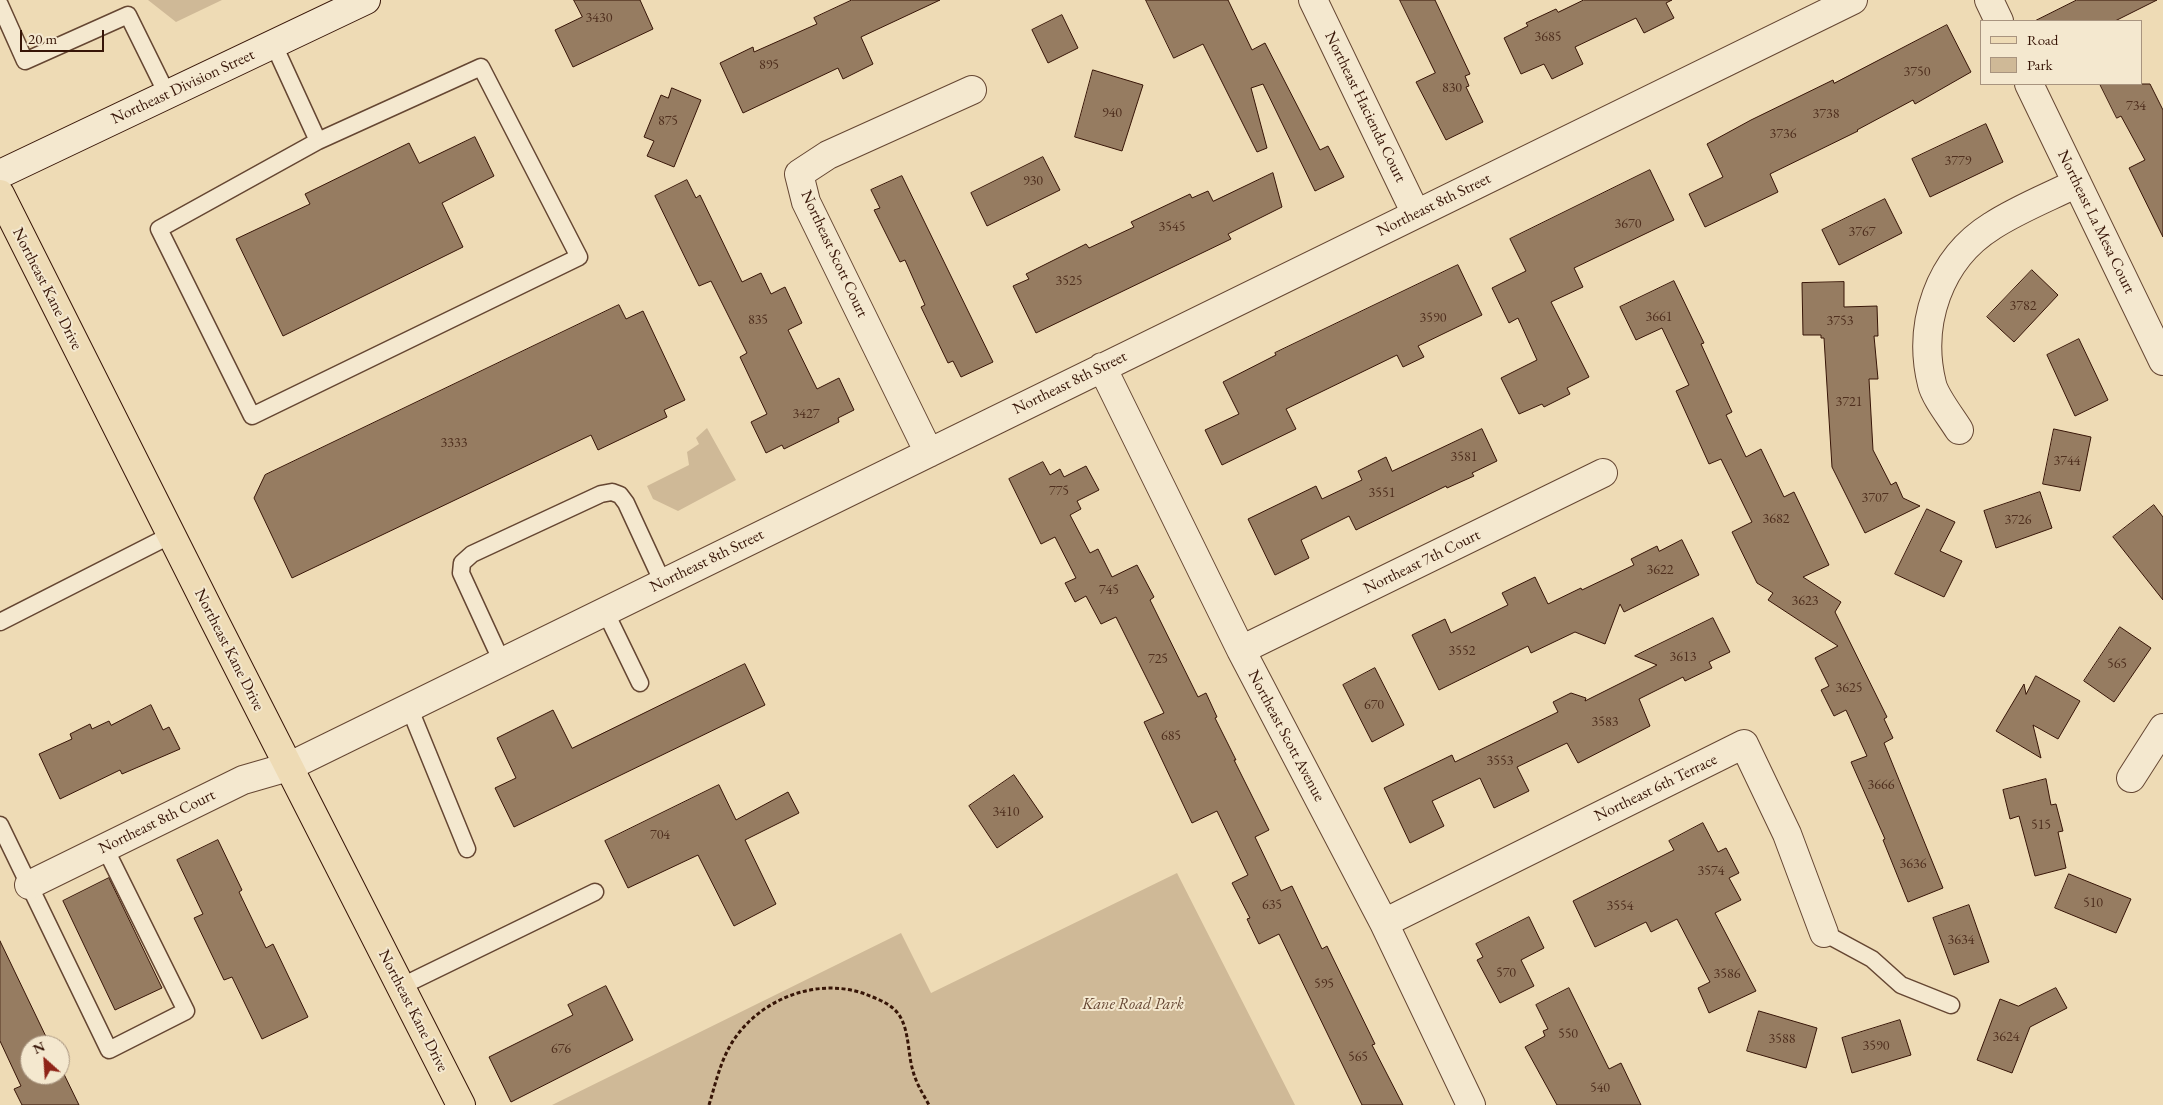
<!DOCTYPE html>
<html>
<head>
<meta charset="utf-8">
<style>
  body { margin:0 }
  #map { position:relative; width:2163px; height:1105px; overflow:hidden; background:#eedbb5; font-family:"EB Garamond",serif }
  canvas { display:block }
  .legend { position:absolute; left:1980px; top:20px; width:162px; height:65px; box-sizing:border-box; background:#f4e8cf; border:1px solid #a8947f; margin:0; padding:6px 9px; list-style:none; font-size:15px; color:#371507 }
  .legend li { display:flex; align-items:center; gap:10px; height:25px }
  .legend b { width:25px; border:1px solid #a8947f }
  .north { position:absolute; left:20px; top:1035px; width:50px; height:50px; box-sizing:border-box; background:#f4e8cf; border:1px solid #a8947f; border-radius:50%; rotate:334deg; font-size:14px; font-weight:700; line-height:20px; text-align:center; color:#371507 }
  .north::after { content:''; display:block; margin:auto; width:18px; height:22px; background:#8f2418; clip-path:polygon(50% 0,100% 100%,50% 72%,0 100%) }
  .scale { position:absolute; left:20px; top:30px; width:84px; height:22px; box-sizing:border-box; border:2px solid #371507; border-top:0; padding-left:6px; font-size:15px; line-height:18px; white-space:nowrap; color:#371507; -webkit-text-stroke:4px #f4e8cf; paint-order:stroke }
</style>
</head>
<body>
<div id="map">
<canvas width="2163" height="1105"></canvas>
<ul class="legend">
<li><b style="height:6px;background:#eedbb5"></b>Road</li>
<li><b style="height:14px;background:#cfb997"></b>Park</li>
</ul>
<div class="north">N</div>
<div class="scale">20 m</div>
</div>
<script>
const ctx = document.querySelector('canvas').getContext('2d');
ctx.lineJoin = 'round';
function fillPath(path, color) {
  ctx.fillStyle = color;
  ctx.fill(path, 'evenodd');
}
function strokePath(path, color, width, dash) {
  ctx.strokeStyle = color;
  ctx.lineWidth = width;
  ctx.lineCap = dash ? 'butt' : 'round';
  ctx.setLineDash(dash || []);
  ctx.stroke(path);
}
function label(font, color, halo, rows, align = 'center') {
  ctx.font = font + ' "EB Garamond",serif';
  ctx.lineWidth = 4;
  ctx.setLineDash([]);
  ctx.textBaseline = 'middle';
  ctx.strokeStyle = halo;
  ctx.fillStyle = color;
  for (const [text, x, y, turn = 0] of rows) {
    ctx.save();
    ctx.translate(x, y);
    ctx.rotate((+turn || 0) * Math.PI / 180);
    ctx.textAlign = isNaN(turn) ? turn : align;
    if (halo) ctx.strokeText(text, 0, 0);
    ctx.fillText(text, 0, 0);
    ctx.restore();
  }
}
fillPath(new Path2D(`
  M148 0H222L176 22Z
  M707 428 736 480 678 511 653 499 647 486 689 465 687 452 699 444 696 438Z
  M1177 873 1295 1105H552L901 933 931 993Z`), '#cfb997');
const building = new Path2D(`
  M574 0H640L653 29 573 67 555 30 582 17Z
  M852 0H940L861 37 873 64 843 79 838 68 743 113 720 63 753 47 754 52 817 24 814 18Z
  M1146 0H1228L1252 50 1265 43 1320 150 1328 146 1344 177 1315 191 1263 84 1251 88 1267 148 1257 152 1203 44 1174 58Z
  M1400 0H1435L1470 74 1465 76 1469 86 1466 87 1483 122 1446 140 1416 82 1435 73Z
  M1584 0H1672L1666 3 1674 18 1644 33 1636 18 1575 47 1583 64 1552 79 1544 64 1521 74 1504 38 1528 26 1526 23 1556 9 1558 12Z
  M2077 0H2157L2115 21H2035Z
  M1062 15 1078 48 1048 63 1032 30Z
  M1947 25 1971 72 1915 104 1913 100 1857 130 1858 131 1770 174 1778 192 1705 227 1689 194 1723 177 1707 144 1751 120 1833 80 1834 83Z
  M1093 70 1143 85 1122 151 1075 137Z
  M2100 84H2150L2163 110V237L2129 168 2145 160 2121 116 2117 118Z
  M672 88 701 100 674 167 647 156 654 141 644 137 661 95 668 98Z
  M1986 124 2003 162 1930 197 1912 159Z
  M475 137 494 176 442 203 463 247 283 336 236 239 310 204 305 194 409 143 419 163Z
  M1043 157 1060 190 987 226 971 193Z
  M1650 170 1674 220 1574 268 1583 287 1551 302 1589 377 1567 388 1570 394 1544 407 1542 404 1519 414 1501 378 1537 360 1518 318 1509 323 1492 288 1526 271 1510 239Z
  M1273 173 1282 207 1228 234 1231 239 1036 333 1013 286 1029 279 1026 274 1086 244 1089 248 1134 227 1131 222 1190 194 1192 198 1208 191 1213 201Z
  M902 176 993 362 961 377 953 361 948 363 921 307 925 305 905 260 900 262 874 210 880 208 871 190Z
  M687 180 696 198 700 195 742 282 761 273 771 294 785 287 802 323 788 330 817 389 839 378 854 410 838 418 839 422 784 449 782 445 766 453 751 422 767 414 740 357 747 353 711 281 699 286 655 196Z
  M1885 199 1902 233 1839 265 1822 230Z
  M1458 265 1482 315 1418 346 1424 357 1403 367 1397 355 1286 409 1296 429 1222 465 1205 430 1239 414 1223 382 1276 355 1275 353Z
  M2032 270 2058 295 2014 342 1987 317Z
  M1674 281 1704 343 1701 344 1732 412 1726 415 1746 457 1761 449 1784 497 1794 492 1829 565 1803 577 1841 602 1835 612 1887 717 1884 719 1893 738 1884 743 1943 888 1908 902 1883 840 1885 839 1851 762 1867 756 1846 710 1834 716 1821 690 1829 686 1815 658 1838 646 1768 600 1773 593 1757 583 1732 532 1752 522 1721 459 1709 464 1676 391 1689 385 1662 328 1636 340 1620 307Z
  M1844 282V307L1877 306 1878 336H1874L1878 379H1869L1873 450 1891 485 1896 482 1903 498 1920 506 1865 533 1832 467 1824 338H1821V335H1803L1802 283Z
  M619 305 626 319 643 311 685 400 664 410 667 417 598 450 591 435 292 578 254 498 265 475Z
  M2079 339 2108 400 2075 416 2047 355Z
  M1482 429 1497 461 1472 473 1474 476 1447 488 1446 486 1356 530 1349 516 1301 540 1309 558 1275 575 1248 519 1316 486 1322 499 1362 480 1358 471 1386 457 1392 471Z
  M2054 429 2091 437 2080 491 2043 484Z
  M1043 462 1050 475 1060 469 1064 477 1086 466 1099 490 1077 501 1081 509 1070 515 1090 553 1098 549 1112 577 1137 565 1154 597 1150 600 1198 697 1206 693 1217 717 1215 718 1236 760H1234L1269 830 1255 837 1281 891 1292 886 1322 949 1327 946 1375 1044 1372 1045 1403 1105H1362L1279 934 1259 944 1247 919 1250 918 1232 883 1248 875 1217 811 1192 823 1144 722 1164 713 1116 617 1101 624 1086 596 1075 602 1065 583 1076 578 1055 537 1041 544 1009 479Z
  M2040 492 2052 528 1996 548 1984 511Z
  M2154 505 2163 517V600L2113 537Z
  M1927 509 1955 522 1940 551 1962 561 1944 597 1895 574Z
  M1682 540 1699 575 1624 612 1620 604 1605 644 1575 632 1531 653 1528 646 1439 690 1412 635 1445 619 1451 633 1508 605 1502 593 1535 577 1548 604 1581 588 1582 590 1634 565 1631 559 1657 546 1659 551Z
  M1713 618 1730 652 1709 662 1712 668 1685 681 1683 677 1639 699 1650 726 1578 763 1567 743 1517 767 1529 791 1494 808 1480 778 1432 801 1444 826 1410 843 1384 788 1452 755 1455 762 1558 712 1553 702 1571 693 1586 698 1585 701 1657 665 1635 656Z
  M2120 627 2151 648 2114 702 2084 681Z
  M745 664 765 705 514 827 495 788 516 778 497 738 553 710 572 748Z
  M1375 668 1404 725 1372 742 1343 685Z
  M2036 676 2080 701 2058 739 2033 725 2041 758 1996 731 2024 684 2026 694Z
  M151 705 163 730 169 727 180 749 122 774 120 770 60 799 39 754 72 739 70 734 90 724 92 729 109 721 111 725Z
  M1014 775 1043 817 997 848 969 806Z
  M2046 779 2051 805 2056 804 2063 831 2058 832 2066 868 2035 876 2019 816 2010 819 2003 790Z
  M719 785 736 820 788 792 799 813 745 840 776 904 734 926 698 855 628 888 605 841Z
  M1703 823 1718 852 1726 848 1739 873 1729 878 1741 900 1715 913 1756 991 1709 1013 1698 988 1710 982 1677 919 1651 932 1646 922 1595 947 1573 901 1674 850 1669 841Z
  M218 840 242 890 239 892 266 948 273 944 308 1017 262 1039 232 977 224 980 194 918 203 914 177 860Z
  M2069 874 2131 899 2116 933 2055 908Z
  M109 878 162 988 115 1010 63 901Z
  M1969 905 1989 962 1954 975 1933 918Z
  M1529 917 1544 948 1521 960 1534 986 1500 1003 1477 960 1483 957 1476 944Z
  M0 941 50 1045H30V1075H60V1066L79 1105H22L14 1089 21 1086 0 1041Z
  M606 986 633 1040 511 1102 489 1057 573 1015 568 1005Z
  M1569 988 1609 1069 1621 1063 1641 1105H1557L1525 1047 1545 1036 1543 1031 1548 1029 1536 1005Z
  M2056 988 2067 1008 2030 1027 2012 1073 1977 1060 2000 999 2018 1006Z
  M1759 1011 1817 1028 1806 1068 1747 1051Z
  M1900 1020 1911 1055 1852 1073 1842 1038Z`);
fillPath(building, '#967c61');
strokePath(building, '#371507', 1);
const lane = new Path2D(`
  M0 5 25 61 128 15 167 94
  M273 43 318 141 481 67 579 257 252 416 159 229 318 141
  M605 611 640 683
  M0 622 171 535
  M502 662 461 573 462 563 472 554 601 494 612 492 620 495 626 503 663 583
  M409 707 467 849
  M0 825 109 1050 186 1011 105 848
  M1824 933 1872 959 1901 985 1951 1005
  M400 987 595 892`);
const street = new Path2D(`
  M1313 0 1416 214
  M1989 0 1999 21
  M2029 84 2163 361
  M1102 367 1241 650 1384 923 1471 1105
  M1959 430C1951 417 1935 397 1932 384 1917 324 1939 259 1992 226 2018 209 2049 197 2077 183
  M929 453 806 202 799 174 828 155 972 90
  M1241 650 1603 473
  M2131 778 2163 728
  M29 885 243 780 288 767 1853 0
  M1384 923 1744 744 1787 834 1824 933`);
const secondary = new Path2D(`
  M0 174 366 0`);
const primary = new Path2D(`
  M0 194 211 614 461 1105`);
strokePath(lane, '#654632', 19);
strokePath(street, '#654632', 30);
strokePath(secondary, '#371507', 30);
strokePath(primary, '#371507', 30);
strokePath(new Path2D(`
  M709 1105C716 1082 721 1058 735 1038 763 998 818 977 865 994 875 998 887 1002 895 1010 910 1025 907 1052 913 1071 916 1083 923 1094 929 1105`), '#371507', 3, [4, 2.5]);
strokePath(lane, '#f4e8cf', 16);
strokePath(street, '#f4e8cf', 28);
strokePath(secondary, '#f4e8cf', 28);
strokePath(primary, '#eedbb5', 28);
label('14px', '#4f2f1e', null, [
  ["3430",599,18],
  ["3685",1548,37],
  ["895",769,65],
  ["3750",1917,72],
  ["830",1452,88],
  ["734",2136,106],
  ["940",1112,113],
  ["3738",1826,114],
  ["875",668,121],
  ["3736",1783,134],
  ["3779",1958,161],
  ["930",1033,181],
  ["3670",1628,224],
  ["3545",1172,227],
  ["3767",1862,232],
  ["3525",1069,281],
  ["3782",2023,306],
  ["3661",1659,317],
  ["3590",1433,318],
  ["835",758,320],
  ["3753",1840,321],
  ["3721",1849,402],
  ["3427",806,414],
  ["3333",454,443],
  ["3581",1464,457],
  ["3744",2067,461],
  ["775",1059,491],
  ["3551",1382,493],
  ["3707",1875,498],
  ["3682",1776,519],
  ["3726",2018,520],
  ["3622",1660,570],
  ["745",1109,590],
  ["3623",1805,601],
  ["3552",1462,651],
  ["3613",1683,657],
  ["725",1158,659],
  ["565",2117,664],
  ["3625",1849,688],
  ["670",1374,705],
  ["3583",1605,722],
  ["685",1171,736],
  ["3553",1500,761],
  ["3666",1881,785],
  ["3410",1006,812],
  ["515",2041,825],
  ["704",660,835],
  ["3636",1913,864],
  ["3574",1711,871],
  ["510",2093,903],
  ["635",1272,905],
  ["3554",1620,906],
  ["3634",1961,940],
  ["570",1506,973],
  ["3586",1727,974],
  ["595",1324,984],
  ["550",1568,1034],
  ["3624",2006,1037],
  ["3588",1782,1039],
  ["3590",1876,1046],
  ["676",561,1049],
  ["565",1358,1057],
  ["540",1600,1088]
]);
label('16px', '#371507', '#f4e8cf', [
  ["Northeast Division Street",183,87,-25],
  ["Northeast Hacienda Court",1365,107,64],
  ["Northeast 8th Street",1434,205,-26],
  ["Northeast La Mesa Court",2096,222,64],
  ["Northeast Scott Court",834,254,65],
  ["Northeast Kane Drive",47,289,63],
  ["Northeast 8th Street",1070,383,-26],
  ["Northeast 8th Street",707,561,-26],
  ["Northeast 7th Court",1422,562,-26],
  ["Northeast Kane Drive",229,650,63],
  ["Northeast Scott Avenue",1286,736,62],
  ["Northeast 6th Terrace",1656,788,-26],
  ["Northeast 8th Court",157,822,-26],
  ["Northeast Kane Drive",413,1011,63]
]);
label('italic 16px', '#654632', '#f4e8cf', [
  ["Kane Road Park",1133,1005]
]);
</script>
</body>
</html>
